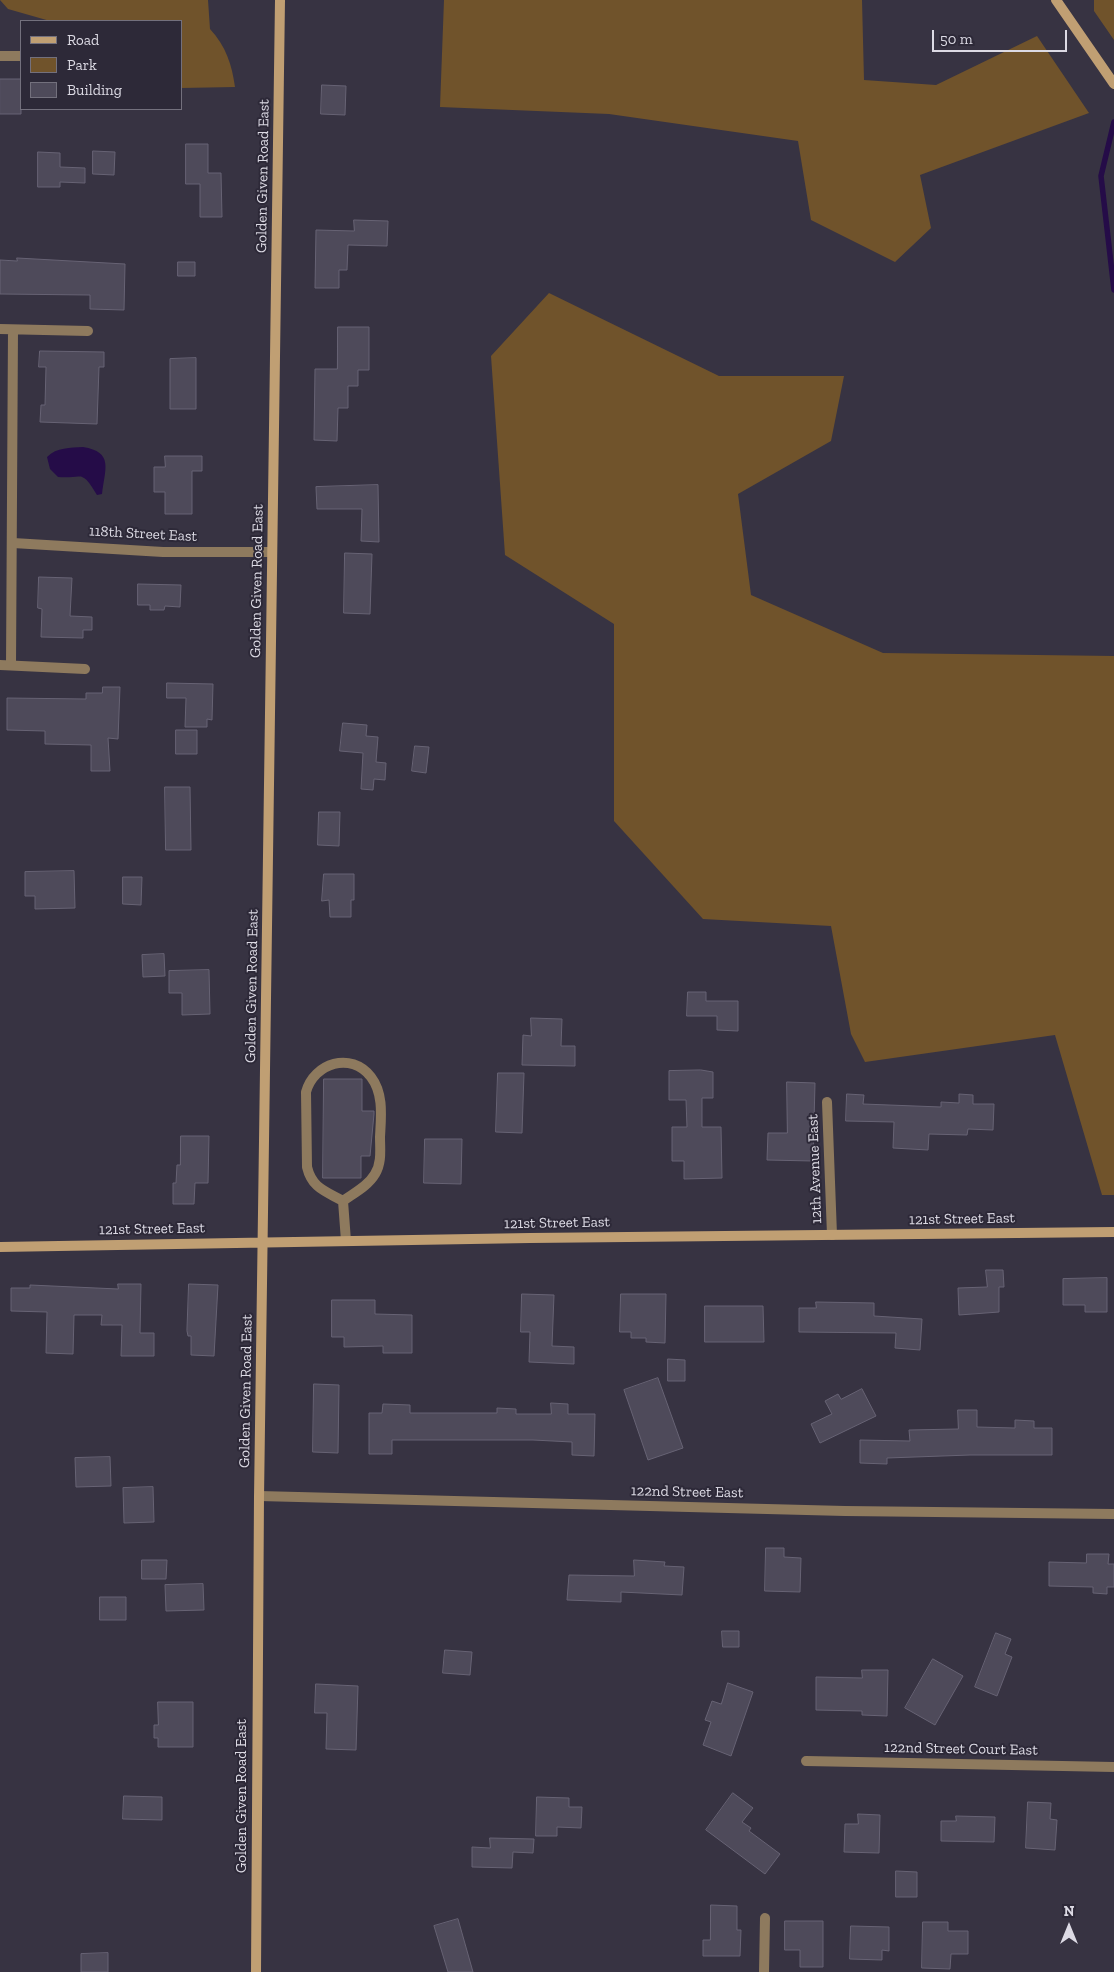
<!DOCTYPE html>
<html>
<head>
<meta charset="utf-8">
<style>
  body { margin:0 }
  #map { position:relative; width:1114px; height:1972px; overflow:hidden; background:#373342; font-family:"Zilla Slab",serif }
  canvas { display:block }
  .legend { position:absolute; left:20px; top:20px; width:162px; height:90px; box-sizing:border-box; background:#2d2938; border:1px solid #73707d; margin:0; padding:6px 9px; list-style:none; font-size:15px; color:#dcdae4 }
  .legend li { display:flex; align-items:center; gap:10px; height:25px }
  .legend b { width:25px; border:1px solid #73707d }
  .north { position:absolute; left:1044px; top:1902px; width:50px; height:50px; -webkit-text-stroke:4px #2d2938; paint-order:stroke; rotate:0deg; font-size:14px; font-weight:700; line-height:20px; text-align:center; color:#dcdae4 }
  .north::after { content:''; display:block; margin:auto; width:18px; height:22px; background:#dcdae4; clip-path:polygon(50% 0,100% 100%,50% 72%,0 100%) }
  .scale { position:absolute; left:932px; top:30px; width:135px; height:22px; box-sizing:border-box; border:2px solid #dcdae4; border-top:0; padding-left:6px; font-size:15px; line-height:18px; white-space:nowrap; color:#dcdae4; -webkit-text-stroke:4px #2d2938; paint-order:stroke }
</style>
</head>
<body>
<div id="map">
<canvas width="1114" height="1972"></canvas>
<ul class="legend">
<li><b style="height:6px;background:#c09f73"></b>Road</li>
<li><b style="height:14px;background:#70532b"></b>Park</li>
<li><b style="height:14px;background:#4e4a5a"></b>Building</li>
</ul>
<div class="north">N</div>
<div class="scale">50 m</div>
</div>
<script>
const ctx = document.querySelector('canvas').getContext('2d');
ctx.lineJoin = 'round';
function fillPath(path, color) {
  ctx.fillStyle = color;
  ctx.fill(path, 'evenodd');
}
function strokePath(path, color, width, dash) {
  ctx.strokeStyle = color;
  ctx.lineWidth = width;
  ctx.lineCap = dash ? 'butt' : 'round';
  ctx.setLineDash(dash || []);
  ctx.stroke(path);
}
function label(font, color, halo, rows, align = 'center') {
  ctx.font = font + ' "Zilla Slab",serif';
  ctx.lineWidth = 4;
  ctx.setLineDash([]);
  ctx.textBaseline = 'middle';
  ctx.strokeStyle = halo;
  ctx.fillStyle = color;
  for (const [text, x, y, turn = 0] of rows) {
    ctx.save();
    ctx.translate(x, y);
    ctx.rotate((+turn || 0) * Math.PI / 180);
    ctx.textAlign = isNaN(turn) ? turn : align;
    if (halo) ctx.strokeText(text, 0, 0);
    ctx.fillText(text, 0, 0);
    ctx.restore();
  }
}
fillPath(new Path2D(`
  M0 0H208L210 29C226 46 232 65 235 87L181 88V21H50L8 9Z
  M444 0H862L864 80 936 85 1037 36 1089 113 920 175 931 228 895 262 811 220 798 141 609 114 440 107Z
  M1094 0H1114V40L1094 11Z
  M549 293 719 376H844L831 441 738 494 751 595 883 653 1114 656V1195H1102L1055 1035 865 1062 851 1034 831 926 703 919 614 821V624L505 555 491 356Z`), '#70532b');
fillPath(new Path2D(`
  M83 447C114 452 105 469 102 494L97 495C81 468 83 479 58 477L50 469 47 457C57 447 70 448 83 447Z`), '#250c48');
strokePath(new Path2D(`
  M1114 122 1101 176 1114 290`), '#250c48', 5.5);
const building = new Path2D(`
  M0 79H21V114H0Z
  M322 85 346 86 345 115 321 114Z
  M186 144H208V173H221L222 217H200V184H186Z
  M93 151 115 152 114 175 93 174Z
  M38 152 60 153V167L85 168V183L60 182V187H38Z
  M354 220 388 221 387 246 348 245 347 270H339V288H315L316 230 354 231Z
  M17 258 125 264 124 310 90 309V295L0 294V260L17 261Z
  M178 262H195V276H178Z
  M338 327H369V370H358V386H348V408H338L337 441 314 440 315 369H337Z
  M40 351 104 352V367H99L97 424 40 422 41 405H45L46 367H39Z
  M196 358V409H170V359Z
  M165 456H202V471H192V514H165V492H154V467H165Z
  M378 485 379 542 361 541 362 509H317L316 487Z
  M345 553 372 554 370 614 344 613Z
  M39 577 72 578 70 616 92 617V630H83V638L41 637 42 609 38 608Z
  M138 584 181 585 180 607 165 606 164 610H150V605H138Z
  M167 683 213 684 212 720 207 719V727H185L186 698H167Z
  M103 687H120L118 739 108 738 110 771H91V745L45 744V731L7 730V698L86 699V693H102Z
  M343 723 367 725 366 736 378 737 376 762 386 763 385 780 374 779 373 790 361 789 363 753 340 751Z
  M176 730H197V754H176Z
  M415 746 429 747 426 773 412 771Z
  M165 787H190L191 850H166Z
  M319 812H340L339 846 318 845Z
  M74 871 75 908 35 909V896H25V872Z
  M324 874H354V900H351V917H330L329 900 322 901Z
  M123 877H142L141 905 123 904Z
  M164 954 165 976 143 977 142 955Z
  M209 970 210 1014 182 1015V993H169V971Z
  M688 992H706V1001H738V1031L717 1030V1016H687Z
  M531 1018 562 1019 561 1046H575V1066L522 1065 523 1035 531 1036Z
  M701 1070 713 1072V1098H702V1127H721L722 1178 684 1179V1161H672V1127H687L686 1100H669V1071Z
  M498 1073H524L522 1133 496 1132Z
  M324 1079H362V1111H374V1114L370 1156H361V1178H323Z
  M787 1082 815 1083 813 1161 767 1160 768 1133H787Z
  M847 1094 864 1095 863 1104 941 1107V1102L959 1103V1094L973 1095V1104H994L993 1130 968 1129 967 1135 929 1134 928 1150 893 1148 894 1122 846 1121Z
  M181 1136H209L208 1183H195L194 1204H173V1183H176L177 1165H180Z
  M425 1139H462L461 1184 424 1183Z
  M986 1270H1003L1004 1287H999V1312L959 1315 958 1288 987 1287Z
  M1107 1278V1312H1085V1305H1063V1279Z
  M118 1284H141L140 1333H154V1356H121L122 1325H101L102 1315H74L73 1354 46 1353 47 1312 11 1311V1288H30V1285L118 1289Z
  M189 1284 218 1285 214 1356 191 1355V1336H188L187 1331Z
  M522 1294 554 1295 552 1346 574 1347V1364L529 1362 530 1332H521Z
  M621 1294H666L665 1343 646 1342V1338H631V1332H620Z
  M332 1300H375V1314L412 1315V1353H383V1346L344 1347V1337H332Z
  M816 1302 874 1303V1316L922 1319 920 1350 895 1348 896 1333 799 1332V1308H816Z
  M705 1306H763L764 1342H705Z
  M668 1359 685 1360V1381H668Z
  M658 1378 683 1448 648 1460 624 1390Z
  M314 1384 339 1385 338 1453 313 1452Z
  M862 1389 876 1416 820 1443 811 1424 832 1414 825 1401 838 1394 841 1399Z
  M551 1403 568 1404V1414H595L594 1456 572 1455V1442L533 1440H392V1454H369V1413H382L383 1404 410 1405V1413H497V1408L516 1409V1414H551Z
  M958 1410H977V1427L1015 1428V1420L1034 1421V1428H1052V1455H970L887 1458V1464L860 1463V1440L910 1441 909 1430 958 1429Z
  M110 1457 111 1486 76 1487 75 1458Z
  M153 1487 154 1522 124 1523 123 1488Z
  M766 1548H784V1557L801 1558 800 1592 765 1591Z
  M1087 1554H1109L1108 1564H1114V1587H1107V1594L1093 1593V1587L1049 1586V1562L1086 1563Z
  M142 1560H167L166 1579H142Z
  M634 1560 665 1562 664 1566 684 1567 682 1595 621 1592V1602L567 1600 569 1575 634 1576Z
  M203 1584 204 1610 166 1611 165 1585Z
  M100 1597H126V1620H100Z
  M722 1631H739V1647H723Z
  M996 1633 1011 1639 1005 1654 1012 1657 997 1696 975 1687Z
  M445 1650 472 1652 470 1675 443 1673Z
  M933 1659 963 1676 935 1725 905 1708Z
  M862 1670H888L887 1716 862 1715V1711L816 1710V1677L862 1678Z
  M728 1683 753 1692 731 1756 703 1745 711 1722 705 1720 712 1701 721 1704Z
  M316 1684 358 1686 356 1750 326 1749 327 1713H315Z
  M158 1702H193V1747H158V1738H154V1725H158Z
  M733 1793 753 1808 742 1822 751 1828 749 1831 780 1854 765 1874 706 1830Z
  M124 1796 162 1797V1820L123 1819Z
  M537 1797 569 1798V1807H582L581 1828 557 1827V1836H536Z
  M1028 1802 1051 1803 1050 1819 1057 1820 1055 1850 1026 1848Z
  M858 1814 880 1815 879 1853 844 1852 845 1824H858Z
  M956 1816 995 1817 994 1842 941 1841V1821H956Z
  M490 1838 534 1839 533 1853 513 1852 512 1868 472 1867V1847L490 1848Z
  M896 1871 917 1872V1897H896Z
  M711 1905 737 1906V1930H741L740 1956H703V1940H710Z
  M458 1919 473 1972H448L434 1926Z
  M785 1921H823V1967H800V1950H785Z
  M923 1922H948V1931H968V1954H951L950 1969 922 1968Z
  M851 1926 889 1927V1951L882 1950V1960L850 1959Z
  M108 1953V1972H81V1954Z`);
fillPath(building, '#4e4a5a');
strokePath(building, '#676374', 1);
strokePath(new Path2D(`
  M343 1201C354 1193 368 1186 375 1174 382 1163 380 1149 380 1137 381 1117 384 1094 371 1077 351 1051 314 1063 306 1092L307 1167C312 1188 325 1191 343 1201L346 1241
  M764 1972 765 1918`), '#8e7a5e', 10);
strokePath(new Path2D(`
  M0 56H21
  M0 329 88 331
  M13 543 163 552H272
  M0 665 85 669
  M11 665 13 330
  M827 1102 832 1235
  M259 1496 845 1511 1114 1514
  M806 1761 1114 1767`), '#8e7a5e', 10);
strokePath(new Path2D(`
  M1056 0 1114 84
  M0 1247 530 1238 1114 1232
  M256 1972 259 1496 280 0`), '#c09f73', 10);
label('15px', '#dcdae4', '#2d2938', [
  ["Golden Given Road East",263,176,-89],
  ["118th Street East",143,534,3],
  ["Golden Given Road East",257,581,-89],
  ["Golden Given Road East",252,986,-89],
  ["12th Avenue East",815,1169,-92],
  ["121st Street East",962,1219,-1],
  ["121st Street East",557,1223,-1],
  ["121st Street East",152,1229,-1],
  ["Golden Given Road East",246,1391,-89],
  ["122nd Street East",687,1492,1],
  ["122nd Street Court East",961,1749,1],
  ["Golden Given Road East",242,1796,-90]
]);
</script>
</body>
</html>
